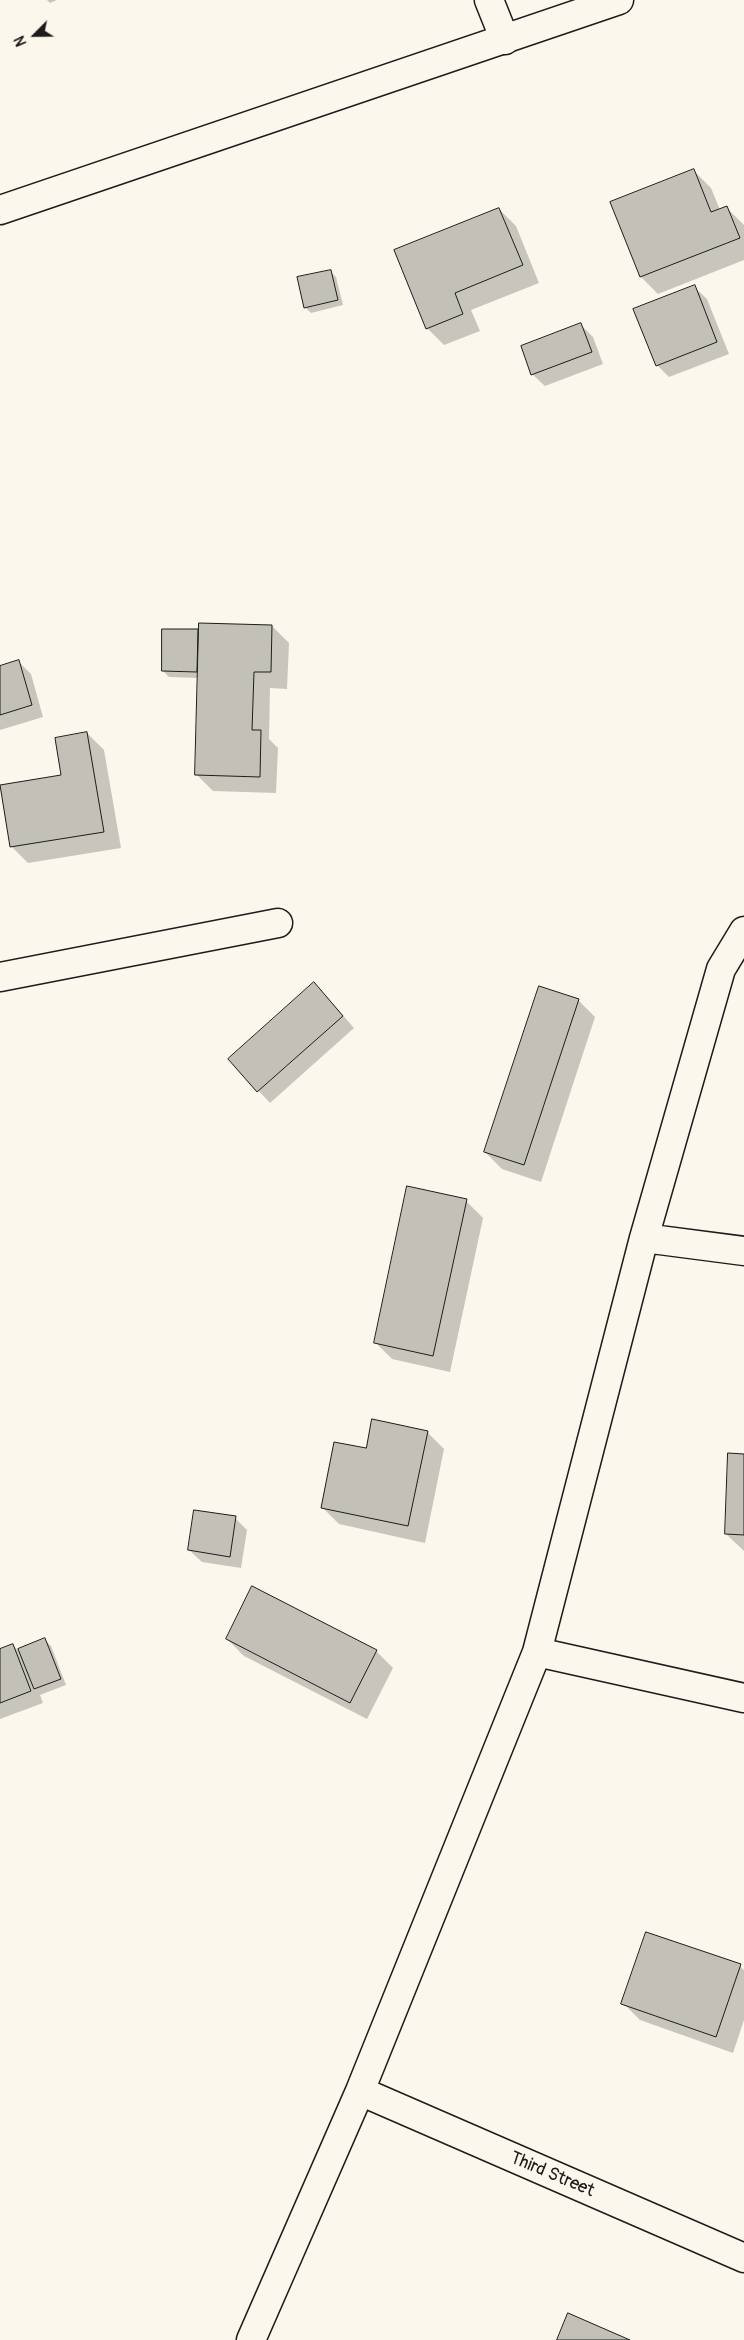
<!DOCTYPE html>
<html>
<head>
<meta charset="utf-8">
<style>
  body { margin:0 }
  #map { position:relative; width:744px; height:2340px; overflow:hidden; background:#fbf7ec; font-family:Pangolin,sans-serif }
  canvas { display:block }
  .north { position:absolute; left:10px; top:10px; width:50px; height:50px; -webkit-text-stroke:4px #fbf7ec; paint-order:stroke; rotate:247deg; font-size:14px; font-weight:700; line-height:20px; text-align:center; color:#1c1c1c }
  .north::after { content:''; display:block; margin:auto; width:18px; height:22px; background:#1c1c1c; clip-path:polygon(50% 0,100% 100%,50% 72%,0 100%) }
</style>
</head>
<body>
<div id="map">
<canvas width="744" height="2340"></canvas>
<div class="north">N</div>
</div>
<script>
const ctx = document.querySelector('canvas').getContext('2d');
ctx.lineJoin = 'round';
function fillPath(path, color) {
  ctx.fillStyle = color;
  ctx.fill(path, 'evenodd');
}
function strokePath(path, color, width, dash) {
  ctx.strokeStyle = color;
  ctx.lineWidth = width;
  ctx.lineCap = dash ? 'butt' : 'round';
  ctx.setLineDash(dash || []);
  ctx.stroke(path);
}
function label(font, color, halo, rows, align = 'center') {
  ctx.font = font + ' Pangolin,sans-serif';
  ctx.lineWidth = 5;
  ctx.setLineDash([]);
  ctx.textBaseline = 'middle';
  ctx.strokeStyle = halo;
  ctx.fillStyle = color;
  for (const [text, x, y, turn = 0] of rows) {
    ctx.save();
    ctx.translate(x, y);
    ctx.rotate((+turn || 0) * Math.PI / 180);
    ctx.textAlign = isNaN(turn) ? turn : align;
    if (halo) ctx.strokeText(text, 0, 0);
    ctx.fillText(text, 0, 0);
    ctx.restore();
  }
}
fillPath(new Path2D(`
  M47 0H57L50 3Z
  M694 171 711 188 720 210 727 208 744 225V260L658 294 641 277 612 203Z
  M499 209 516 226 539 283 471 310 480 331 444 345 427 328Z
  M330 271 336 277 343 305 311 313 305 307Z
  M694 287 707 299 729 354 669 377 657 365Z
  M581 325 593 337 603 364 545 386 532 374Z
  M272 626 289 643 287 689 270 688 269 739 278 748 276 793 213 791 196 774 199 678 169 677 163 671 197 630 200 633Z
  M19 662 31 674 43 717 0 730V667Z
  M87 733 104 750 121 848 28 863 11 846 62 776Z
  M326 996 354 1028 270 1103 229 1059Z
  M578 1000 595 1017 541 1182 502 1169 485 1152Z
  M466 1201 483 1218 450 1372 392 1359 375 1342Z
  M427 1432 444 1449 425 1543 339 1524 322 1507Z
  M744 1455V1551L726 1534Z
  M235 1518 247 1530 241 1568 202 1562 189 1550Z
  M227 1639 376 1651 393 1668 367 1719 244 1656Z
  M45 1640 51 1646 66 1685 40 1695 43 1703 0 1719V1650L13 1645 22 1655Z
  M740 1966 744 1970V2020L733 2053 640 2020 623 2003Z`), '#0003');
const building = new Path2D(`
  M694 169 711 212 727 206 740 238 640 277 610 202Z
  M499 208 523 265 455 293 463 314 426 329 394 250Z
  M331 270 338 300 304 308 297 277Z
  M695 285 717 342 656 366 633 309Z
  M581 323 592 352 531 375 521 346Z
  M199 623 272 625 271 672H254L252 730H261L260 777 195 775Z
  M162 629H198L197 672 162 671Z
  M19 660 32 705 0 715V666Z
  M87 732 104 832 10 847 0 785 61 775 55 738Z
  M314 982 343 1016 257 1092 228 1059Z
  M539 986 579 999 524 1165 484 1152Z
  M407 1186 467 1199 433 1356 374 1343Z
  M372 1419 428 1431 408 1526 321 1508 334 1442 366 1448Z
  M728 1453 744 1454V1535L725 1534Z
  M194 1510 236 1516 230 1557 188 1550Z
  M252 1586 377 1650 350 1703 226 1639Z
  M45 1638 61 1679 34 1689 18 1649Z
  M13 1644 31 1691 0 1703V1649Z
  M646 1932 741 1964 716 2037 621 2004Z
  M568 2313 630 2340H557Z`);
fillPath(building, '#c3c0b8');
strokePath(building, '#1c1c1c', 1);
const minor = new Path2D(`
  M489 0 505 40
  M0 977 278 923
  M644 1238 744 1251
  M537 1652 744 1698
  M360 2091 744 2258
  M251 2340 360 2091 537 1652 644 1238 721 969 744 931`);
const tertiary = new Path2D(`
  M0 210 619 0`);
strokePath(minor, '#1c1c1c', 31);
strokePath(tertiary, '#1c1c1c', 31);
strokePath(minor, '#fbf7ec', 28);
strokePath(tertiary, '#fbf7ec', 28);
label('18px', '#1c1c1c', '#fbf7ec', [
  ["Third Street",552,2175,23]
]);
</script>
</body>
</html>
